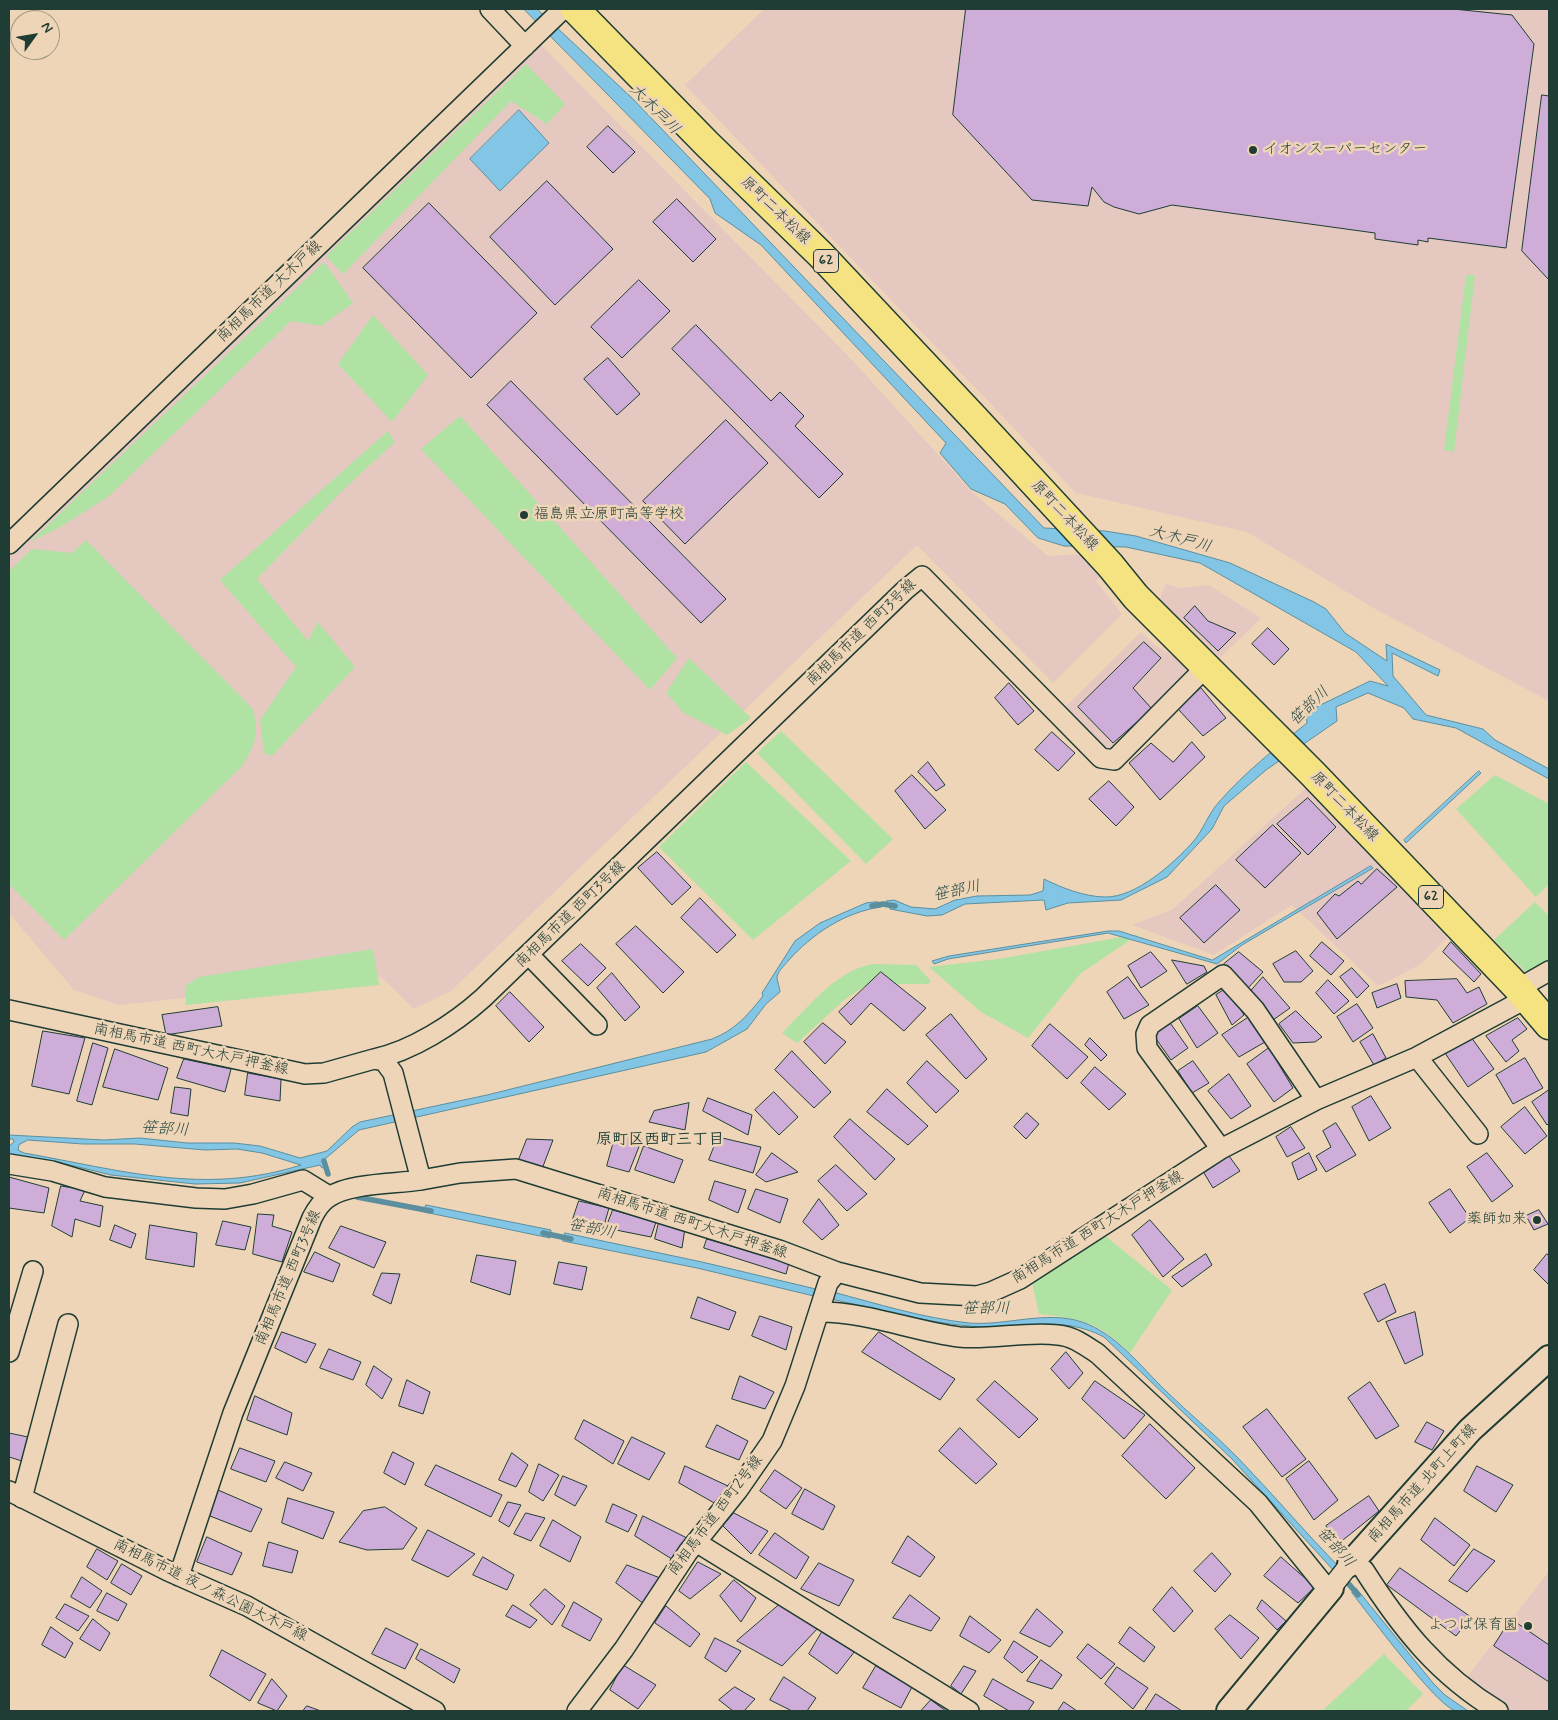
<!DOCTYPE html>
<html>
<head>
<meta charset="utf-8">
<style>
  body { margin:0 }
  #map { position:relative; width:1558px; height:1720px; overflow:hidden; background:#efd5b7; font-family:Mynerve,sans-serif }
  canvas { display:block }
  .frame { position:absolute; inset:0; border:10px solid #1f3d34; pointer-events:none }
  .north { position:absolute; left:10px; top:10px; width:50px; height:50px; box-sizing:border-box; background:#efd5b7; border:1px solid #9c9883; border-radius:50%; rotate:58deg; font-size:14px; font-weight:700; line-height:20px; text-align:center; color:#1f3d34 }
  .north::after { content:''; display:block; margin:auto; width:18px; height:22px; background:#1f3d34; clip-path:polygon(50% 0,100% 100%,50% 72%,0 100%) }
</style>
</head>
<body>
<div id="map">
<canvas width="1558" height="1720"></canvas>
<div class="frame"></div>
<div class="north">N</div>
</div>
<script>
const ctx = document.querySelector('canvas').getContext('2d');
ctx.lineJoin = 'round';
function fillPath(path, color) {
  ctx.fillStyle = color;
  ctx.fill(path, 'evenodd');
}
function strokePath(path, color, width, dash) {
  ctx.strokeStyle = color;
  ctx.lineWidth = width;
  ctx.lineCap = dash ? 'butt' : 'round';
  ctx.setLineDash(dash || []);
  ctx.stroke(path);
}
function label(font, color, halo, rows, align = 'center') {
  ctx.font = font + ' Mynerve,"Klee One",sans-serif';
  ctx.lineWidth = 5;
  ctx.setLineDash([]);
  ctx.textBaseline = 'middle';
  ctx.strokeStyle = halo;
  ctx.fillStyle = color;
  for (const [text, x, y, turn = 0] of rows) {
    ctx.save();
    ctx.translate(x, y);
    ctx.rotate((+turn || 0) * Math.PI / 180);
    ctx.textAlign = isNaN(turn) ? turn : align;
    if (halo) ctx.strokeText(text, 0, 0);
    ctx.fillText(text, 0, 0);
    ctx.restore();
  }
}
fillPath(new Path2D(`
  M764 9H1549V701L1375 609 1247 532 1076 493 685 85Z
  M541 45 853 361 972 492 1048 556 1082 554 1103 574 1096 581 1122 614 1053 683 917 545 451 991 414 1009 381 977 119 1005 74 990 9 913V553L523 59Z
  M1166 584 1180 588 1209 585 1261 618 1220 658 1160 599Z
  M1141 632 1155 645 1172 655 1188 671 1114 747 1103 750 1064 708Z
  M1307 787 1447 938 1421 964 1378 986 1292 905 1214 955 1132 925 1173 909Z
  M1549 1571V1711H1511L1463 1682Z`), '#e5c9c1');
fillPath(new Path2D(`
  M526 64 565 104 547 124 511 101 343 274 326 256Z
  M324 262 353 303 321 326 291 321 109 496 62 526 30 542Z
  M1466 275H1475L1454 452 1444 450Z
  M373 315 428 375 392 422 338 364Z
  M460 416 677 658 650 690 421 449Z
  M388 431 395 442 345 488 257 579 308 641 318 622 355 667 272 756 264 753 260 720 296 667 220 580Z
  M86 540 253 709C259 735 256 744 242 766L64 940 9 884V571L32 549 72 553Z
  M689 658 751 718 727 735 684 713 666 693Z
  M781 731 893 839 866 864 757 753Z
  M746 762 851 861 753 940 659 847Z
  M1495 775 1549 804V884L1536 897 1456 809Z
  M1535 902 1549 916V963L1528 974 1494 940Z
  M1139 934 1080 974 1028 1038 981 1012 929 967 998 959Z
  M373 949 379 985 186 1005 185 986 199 977Z
  M874 964 916 965 931 981 928 984H868L844 1000 797 1043 782 1033C808 1008 836 969 874 964Z
  M1104 1235 1172 1290 1130 1353C1097 1321 1084 1320 1039 1314L1032 1282Z
  M1384 1654 1423 1694 1406 1711H1322Z`), '#b0e2a3');
const water = new Path2D(`
  M524 9H537L633 99 1044 528 1105 531 1136 536 1230 563 1314 602 1326 609 1345 633 1387 661 1386 644 1440 670 1438 676 1392 653 1393 676 1426 715 1483 729 1495 740 1549 769V779L1456 728 1413 719 1404 708 1368 693 1336 707 1337 721 1266 770 1224 806 1212 829 1167 877 1121 900 1068 903 1046 910 1044 900 965 904 942 915 927 916 890 909 886 901 894 900 911 907 935 909 955 900 977 896 1030 895 1043 891 1044 879C1062 888 1085 897 1106 897 1136 897 1173 864 1192 843 1203 831 1208 814 1219 802 1245 772 1276 748 1307 723L1306 712 1370 681 1388 686 1356 652 1200 563 1126 547 1064 546 1038 538 1005 504 971 489 940 453 946 443 761 245 715 213 710 199Z
  M519 110 549 143 500 191 470 159Z
  M1479 771 1481 773 1406 843 1404 840Z
  M1371 866 1373 868 1242 945 1217 964 1108 933 948 959 934 964 932 961 949 956 1108 931H1119L1212 960Z
  M878 902 881 907C845 912 812 934 788 961 785 965 778 971 777 977 777 981 780 988 780 992L766 1004 747 1029 706 1052 359 1130 325 1159 327 1167 322 1168 320 1165 240 1183 195 1184 111 1175 54 1161 9 1155V1146L14 1142 13 1139H9V1135L104 1140 140 1138 187 1143H234L260 1146 300 1158 327 1151 352 1127 360 1122 487 1095 712 1039C735 1030 747 1016 763 996L762 993 795 941 820 923 866 903ZM28 1140 83 1144H135L205 1150 237 1149 262 1153 301 1165C204 1196 121 1170 24 1153L18 1150 19 1145Z
  M426 1205 551 1230 550 1238 424 1212Z
  M565 1233 702 1262 820 1290 818 1297 697 1268 563 1241Z
  M833 1292C878 1304 923 1318 969 1323 1006 1326 1046 1310 1082 1322 1117 1334 1140 1366 1166 1391 1189 1414 1215 1434 1238 1458 1272 1493 1304 1531 1338 1566L1334 1571 1232 1459 1104 1337C1059 1313 1017 1331 969 1326 923 1322 877 1309 831 1299Z
  M1356 1588 1433 1683 1445 1695 1468 1711C1465 1711 1460 1712 1456 1711 1437 1707 1368 1613 1352 1593Z`);
fillPath(water, '#83c5e4');
strokePath(water, '#5b8f9e', 1);
strokePath(new Path2D(`
  M872 906 883 904 895 906
  M324 1161 328 1174
  M357 1197 431 1211
  M543 1233 571 1239
  M1343 1577 1358 1595`), '#5b8f9e', 5.5);
const building = new Path2D(`
  M966 9H1453L1512 15 1534 44 1506 248 1428 238V242L1418 240V245L1375 239V233L1172 205 1139 214 1114 207 1104 202 1092 187 1088 206 1032 200 953 115Z
  M1542 95 1549 96V280L1522 251Z
  M608 126 635 152 613 173 587 147Z
  M547 181 613 249 555 305 490 237Z
  M677 199 716 239 693 262 653 222Z
  M429 203 537 313 471 378 363 268Z
  M639 280 670 311 622 358 591 327Z
  M696 325 771 401 780 392 804 416 795 426 843 474 819 498 672 349Z
  M608 358 640 394 617 415 584 379Z
  M511 381 726 599 701 623 487 405Z
  M726 420 768 463 685 544 643 501Z
  M1195 606 1208 621 1236 633 1218 651 1184 618Z
  M1268 628 1289 649 1274 665 1252 644Z
  M1144 642 1161 658 1133 688 1152 709 1113 743 1078 707Z
  M1009 683 1034 711 1018 725 995 698Z
  M1201 688 1226 718 1203 736 1178 709Z
  M1052 732 1075 753 1058 771 1035 750Z
  M1192 742 1205 757 1160 800 1129 763 1151 743 1173 762Z
  M928 762 945 785 936 791 918 772Z
  M912 775 946 810 925 829 895 791Z
  M1109 781 1134 807 1116 826 1089 799Z
  M1308 798 1336 827 1308 855 1277 824Z
  M1273 825 1301 853 1265 888 1236 860Z
  M657 852 691 887 672 905 638 868Z
  M1377 869 1397 887 1337 939 1317 913 1335 894 1339 896 1358 881 1361 884Z
  M1216 885 1240 910 1204 943 1180 918Z
  M700 898 736 935 717 953 681 918Z
  M636 926 684 972 663 993 616 944Z
  M1322 942 1344 961 1331 975 1310 956Z
  M1451 942 1481 974 1474 982 1443 952Z
  M581 944 606 968 588 986 562 961Z
  M1296 951 1313 971 1301 982H1284L1273 964Z
  M1151 952 1167 971 1141 988 1128 966Z
  M1239 952 1263 972 1247 989 1224 964Z
  M1172 960 1204 966 1207 972 1187 984Z
  M1352 968 1369 986 1357 998 1340 977Z
  M881 972 926 1008 904 1031 871 1003 851 1025 839 1012Z
  M612 973 640 1007 625 1021 597 988Z
  M1128 977 1149 1005 1124 1019 1107 992Z
  M1263 977 1290 1008 1273 1020 1251 991Z
  M1457 979 1467 993 1479 987 1487 1004 1453 1023 1437 1000 1406 997 1405 981Z
  M1328 980 1349 1001 1334 1014 1316 993Z
  M1397 984 1401 998 1377 1008 1372 993Z
  M1227 988 1244 1015 1232 1025 1216 995Z
  M510 992 544 1027 529 1042 496 1006Z
  M1357 1004 1373 1028 1353 1042 1337 1017Z
  M1198 1006 1218 1033 1197 1048 1179 1019Z
  M218 1007 222 1026 166 1035 162 1015Z
  M1296 1011 1322 1037 1315 1042 1293 1043 1279 1024Z
  M951 1014 987 1059 966 1079 926 1035Z
  M1249 1017 1265 1042 1239 1057 1222 1035Z
  M1518 1018 1527 1029 1512 1040 1519 1051 1506 1062 1486 1036Z
  M1168 1020 1188 1048 1171 1060 1154 1036Z
  M823 1023 846 1042 825 1064 804 1042Z
  M1050 1024 1088 1057 1067 1079 1032 1046Z
  M43 1031 85 1038 69 1094 32 1086Z
  M1373 1034 1386 1058 1374 1065 1360 1042Z
  M1471 1037 1494 1069 1468 1087 1445 1053Z
  M1090 1038 1107 1055 1101 1061 1085 1045Z
  M93 1043 108 1048 92 1105 77 1101Z
  M1269 1048 1293 1088 1274 1102 1247 1064Z
  M115 1049 168 1068 158 1100 103 1087Z
  M792 1051 831 1092 814 1108 775 1070Z
  M1525 1058 1543 1088 1513 1104 1496 1075Z
  M184 1059 231 1069 225 1092 177 1078Z
  M927 1061 959 1091 936 1113 907 1083Z
  M1193 1061 1209 1083 1192 1093 1178 1071Z
  M1095 1067 1126 1094 1109 1110 1081 1083Z
  M248 1073 281 1079 280 1101 245 1095Z
  M1229 1074 1251 1106 1231 1119 1208 1091Z
  M175 1087 191 1089 188 1116 171 1113Z
  M887 1089 928 1126 908 1145 867 1112Z
  M1549 1090V1123L1547 1125 1532 1102Z
  M774 1092 798 1117 779 1135 755 1110Z
  M1371 1096 1391 1128 1369 1141 1352 1107Z
  M708 1098 752 1115 748 1135 703 1111Z
  M689 1103 685 1130 649 1122 654 1111Z
  M1525 1107 1547 1136 1525 1154 1501 1127Z
  M1027 1113 1039 1124 1026 1139 1014 1127Z
  M850 1119 895 1159 875 1180 834 1137Z
  M1336 1123 1356 1155 1326 1172 1316 1156 1331 1147 1323 1131Z
  M1291 1127 1305 1148 1287 1157 1276 1137Z
  M616 1134 642 1139 629 1172 607 1166Z
  M718 1137 761 1147 753 1173 709 1160Z
  M527 1139 553 1140 542 1169 518 1162Z
  M644 1146 683 1160 674 1183 635 1170Z
  M772 1153 798 1172 766 1182 756 1175Z
  M1309 1153 1317 1170 1298 1180 1292 1163Z
  M1487 1153 1513 1186 1492 1202 1467 1167Z
  M1229 1156 1240 1171 1213 1188 1204 1173Z
  M836 1165 867 1194 847 1211 818 1181Z
  M9 1177 49 1188 44 1213 9 1208Z
  M715 1181 746 1190 738 1213 709 1200Z
  M61 1186 85 1190 80 1201 103 1206 100 1227 75 1219 72 1237 52 1226Z
  M756 1189 788 1199 780 1223 748 1209Z
  M1450 1189 1470 1218 1450 1233 1429 1203Z
  M819 1199 839 1225 822 1240 803 1222Z
  M579 1201 609 1208 603 1229 573 1219Z
  M613 1210 656 1222 651 1237 606 1228Z
  M1539 1210 1548 1224 1534 1230 1526 1216Z
  M258 1214 274 1215 272 1226 292 1232 282 1262 253 1254Z
  M1150 1220 1184 1259 1163 1277 1132 1235Z
  M223 1221 251 1227 245 1250 216 1245Z
  M659 1222 685 1228 682 1248 655 1239Z
  M115 1225 136 1234 131 1248 110 1240Z
  M150 1225 197 1233 194 1267 146 1259Z
  M341 1226 386 1242 374 1268 329 1248Z
  M707 1239 789 1263 786 1274 704 1248Z
  M315 1252 340 1264 333 1282 304 1272Z
  M1206 1254 1212 1265 1182 1287 1172 1277Z
  M1547 1254 1549 1256V1285L1534 1270Z
  M477 1255 516 1261 510 1295 471 1282Z
  M559 1262 587 1267 582 1290 554 1284Z
  M382 1273 400 1274 391 1304 373 1295Z
  M1385 1284 1396 1312 1378 1322 1364 1294Z
  M698 1297 736 1312 729 1330 691 1318Z
  M1415 1312 1423 1355 1405 1364 1386 1322Z
  M760 1316 792 1327 786 1350 752 1336Z
  M282 1332 316 1344 306 1363 275 1348Z
  M879 1332 955 1379 940 1400 862 1352Z
  M329 1349 361 1362 353 1380 320 1368Z
  M1066 1352 1083 1373 1069 1389 1051 1369Z
  M374 1366 392 1379 382 1399 366 1385Z
  M740 1376 774 1392 765 1409 732 1399Z
  M407 1380 430 1392 423 1414 399 1406Z
  M995 1381 1038 1419 1019 1438 977 1400Z
  M1095 1381 1145 1415 1124 1439 1082 1399Z
  M1370 1382 1399 1426 1376 1439 1348 1398Z
  M255 1396 292 1413 287 1435 247 1420Z
  M1267 1409 1306 1459 1282 1477 1243 1427Z
  M584 1420 624 1441 613 1464 575 1439Z
  M1427 1422 1444 1431 1432 1450 1415 1442Z
  M1150 1424 1195 1468 1166 1499 1122 1456Z
  M717 1425 748 1441 739 1460 706 1447Z
  M960 1428 997 1464 976 1484 939 1451Z
  M9 1433 28 1437 22 1461 9 1457Z
  M632 1437 665 1453 649 1480 618 1464Z
  M240 1448 275 1461 266 1482 231 1469Z
  M393 1452 414 1463 405 1485 384 1473Z
  M512 1453 528 1465 516 1487 499 1480Z
  M1309 1461 1338 1500 1314 1520 1286 1479Z
  M285 1462 312 1473 303 1491 276 1478Z
  M539 1464 559 1475 543 1501 529 1492Z
  M436 1465 502 1495 491 1517 425 1485Z
  M685 1466 728 1486 716 1504 679 1483Z
  M1477 1466 1513 1485 1496 1512 1464 1491Z
  M775 1470 802 1488 786 1509 760 1491Z
  M563 1476 587 1486 575 1506 555 1495Z
  M805 1489 835 1506 823 1530 792 1514Z
  M218 1490 262 1509 251 1532 210 1516Z
  M1369 1496 1379 1511 1338 1544 1326 1526Z
  M288 1498 334 1512 323 1539 282 1523Z
  M508 1502 521 1505 509 1527 499 1521Z
  M613 1504 637 1515 628 1532 606 1522Z
  M385 1507 417 1528 403 1549 367 1550 339 1542 363 1511Z
  M526 1513 545 1518 531 1541 514 1534Z
  M734 1513 768 1531 751 1554 723 1526Z
  M643 1516 687 1538 675 1561 635 1536Z
  M1435 1518 1470 1545 1454 1566 1421 1540Z
  M553 1520 581 1537 570 1562 540 1546Z
  M428 1530 475 1554 448 1577 412 1560Z
  M775 1533 809 1557 796 1579 759 1555Z
  M908 1536 935 1557 920 1577 892 1563Z
  M207 1537 242 1553 232 1575 197 1562Z
  M269 1542 298 1551 292 1573 263 1566Z
  M97 1549 118 1561 107 1580 87 1567Z
  M1474 1549 1495 1561 1467 1592 1449 1581Z
  M1212 1553 1231 1574 1215 1592 1194 1571Z
  M483 1557 514 1575 507 1590 473 1575Z
  M1281 1557 1315 1587 1298 1603 1264 1576Z
  M698 1562 721 1574 690 1599 679 1591Z
  M819 1563 854 1580 839 1606 801 1589Z
  M122 1564 142 1576 131 1595 111 1583Z
  M627 1565 660 1578 644 1604 616 1583Z
  M1400 1568 1471 1617 1456 1636 1387 1585Z
  M82 1577 102 1591 90 1608 71 1597Z
  M734 1580 756 1598 741 1622 720 1596Z
  M1172 1587 1193 1611 1174 1632 1153 1610Z
  M545 1589 565 1606 552 1625 530 1605Z
  M107 1593 127 1604 118 1621 97 1611Z
  M910 1595 940 1618 931 1631 893 1618Z
  M1262 1600 1286 1621 1277 1630 1257 1609Z
  M574 1602 602 1619 590 1641 562 1626Z
  M65 1604 89 1616 78 1631 56 1618Z
  M513 1605 537 1620 530 1628 506 1616Z
  M779 1605 819 1627 782 1666 737 1641Z
  M666 1606 700 1634 690 1647 655 1623Z
  M1037 1609 1063 1632 1050 1647 1020 1633Z
  M1230 1615 1259 1638 1241 1659 1215 1629Z
  M970 1616 1001 1640 989 1653 960 1636Z
  M93 1619 110 1633 100 1651 80 1639Z
  M1511 1619 1549 1645V1682L1494 1646Z
  M51 1627 73 1643 65 1658 42 1645Z
  M1130 1627 1155 1647 1144 1662 1119 1643Z
  M386 1628 418 1644 405 1669 372 1654Z
  M822 1632 855 1651 837 1674 809 1654Z
  M715 1638 741 1651 726 1672 705 1658Z
  M1014 1641 1038 1657 1022 1673 1004 1658Z
  M1088 1644 1115 1664 1101 1679 1077 1658Z
  M421 1649 460 1669 454 1683 416 1659Z
  M222 1650 266 1674 250 1701 210 1676Z
  M1041 1660 1062 1675 1052 1689 1027 1681Z
  M623 1665 656 1685 638 1709 610 1690Z
  M876 1666 912 1687 901 1708 863 1688Z
  M964 1666 976 1671 961 1694 951 1686Z
  M1117 1667 1148 1688 1133 1709 1105 1684Z
  M784 1677 816 1698 807 1711H792L770 1700Z
  M272 1679 287 1696 277 1711 258 1703Z
  M993 1679 1034 1702 1028 1711H1009L984 1696Z
  M735 1687 755 1699 744 1711H733L719 1700Z
  M1156 1694 1182 1711H1145Z
  M931 1700 946 1711H921Z
  M1064 1702 1077 1711H1058Z
  M307 1706 321 1711H303Z`);
fillPath(building, '#ceaed9');
strokePath(building, '#1f3d34', 1);
const minor = new Path2D(`
  M490 9 525 46
  M9 544 563 9
  M529 955 597 1025
  M1519 990 1528 983 1549 971
  M9 1010 305 1074 324 1073 374 1059
  M1417 1057 1478 1134
  M1221 1149 1147 1048 1146 1034 1150 1025 1223 975 1255 1010 1316 1100
  M9 1164 52 1171 105 1187 196 1198 225 1199 253 1194 303 1180 329 1196
  M421 1180 460 1173 516 1169 779 1250 837 1272 920 1293 977 1296 991 1292 1020 1279 1221 1149 1316 1100 1417 1057 1516 1004
  M820 1312C867 1312 913 1331 959 1337 992 1340 1025 1331 1058 1335 1073 1336 1086 1346 1098 1354L1258 1503 1329 1591
  M9 1352 33 1271
  M9 1491 168 1571 247 1606 435 1711
  M22 1498 68 1324
  M696 1542 969 1711
  M1364 1570C1401 1628 1438 1675 1498 1711
  M179 1576 233 1413 312 1218C316 1210 321 1202 329 1197 349 1183 395 1184 421 1180L393 1073 384 1061 374 1059C412 1051 454 1024 483 998L905 590 922 576 1101 758 1114 760 1206 667
  M1331 1588 1350 1564
  M577 1711 624 1649 688 1552 738 1490 772 1441 795 1386 828 1283 837 1272`);
const tertiary = new Path2D(`
  M1350 1564 1470 1430 1549 1358
  M1229 1711 1331 1588`);
const primary = new Path2D(`
  M575 9 707 144 821 255 976 420 1110 565 1136 597 1313 774 1515 985 1549 1025`);
strokePath(minor, '#1f3d34', 22);
strokePath(tertiary, '#1f3d34', 28);
strokePath(primary, '#1f3d34', 31);
strokePath(minor, '#efd5b7', 19);
strokePath(tertiary, '#efd5b7', 24);
strokePath(primary, '#f5e382', 28);
for (const [x, y, r, color] of [
  [1253,150,5,"#1f3d34"],
  [524,515,5,"#1f3d34"],
  [1537,1220,5,"#1f3d34"],
  [1528,1626,5,"#1f3d34"]
]) {
  const dot = new Path2D();
  dot.arc(x, y, r, 0, 2 * Math.PI);
  ctx.fillStyle = color;
  ctx.fill(dot);
  strokePath(dot, '#efd5b7', 2);
}
for (const [x, y, w] of [
  [826,261,25],
  [1431,897,25]
]) {
  const box = new Path2D();
  box.roundRect(x - w / 2, y - 11.5, w, 23, 4);
  ctx.fillStyle = '#efd5b7';
  ctx.fill(box);
  strokePath(box, '#1f3d34', 1);
}
label('bold 14px', '#1f3d34', null, [
  ["62",826,261],
  ["62",1431,897]
]);
label('15px', '#1f3d34', '#efd5b7', [
  ["イオンスーパーセンター",1263,150],
  ["福島県立原町高等学校",534,515],
  ["薬師如来",1527,1220,"right"],
  ["よつば保育園",1518,1626,"right"]
], 'left');
label('15px', '#1f3d34', '#efd5b7', [
  ["原町二本松線",775,211,44],
  ["南相馬市道 大木戸線",270,292,-44],
  ["原町二本松線",1064,516,47],
  ["南相馬市道 西町3号線",862,633,-44],
  ["原町二本松線",1344,807,46],
  ["南相馬市道 西町3号線",571,915,-44],
  ["南相馬市道 西町大木戸押釜線",191,1050,12],
  ["南相馬市道 西町大木戸押釜線",692,1224,18],
  ["南相馬市道 西町大木戸押釜線",1098,1228,-32],
  ["南相馬市道 西町3号線",289,1278,-67],
  ["南相馬市道 北町上町線",1423,1484,-48],
  ["南相馬市道 西町2号線",716,1516,-53],
  ["南相馬市道 夜ノ森公園大木戸線",210,1591,26]
]);
label('italic 16px', '#294b46', '#efd5b7', [
  ["大木戸川",654,110,45],
  ["大木戸川",1180,540,15],
  ["笹部川",1310,707,-44],
  ["笹部川",957,892,-12],
  ["笹部川",165,1130,3],
  ["笹部川",592,1230,11],
  ["笹部川",986,1310],
  ["笹部川",1335,1548,48]
]);
label('bold 16px', '#1f3d34', '#efd5b7', [
  ["原町区西町三丁目",660,1141]
]);
</script>
</body>
</html>
